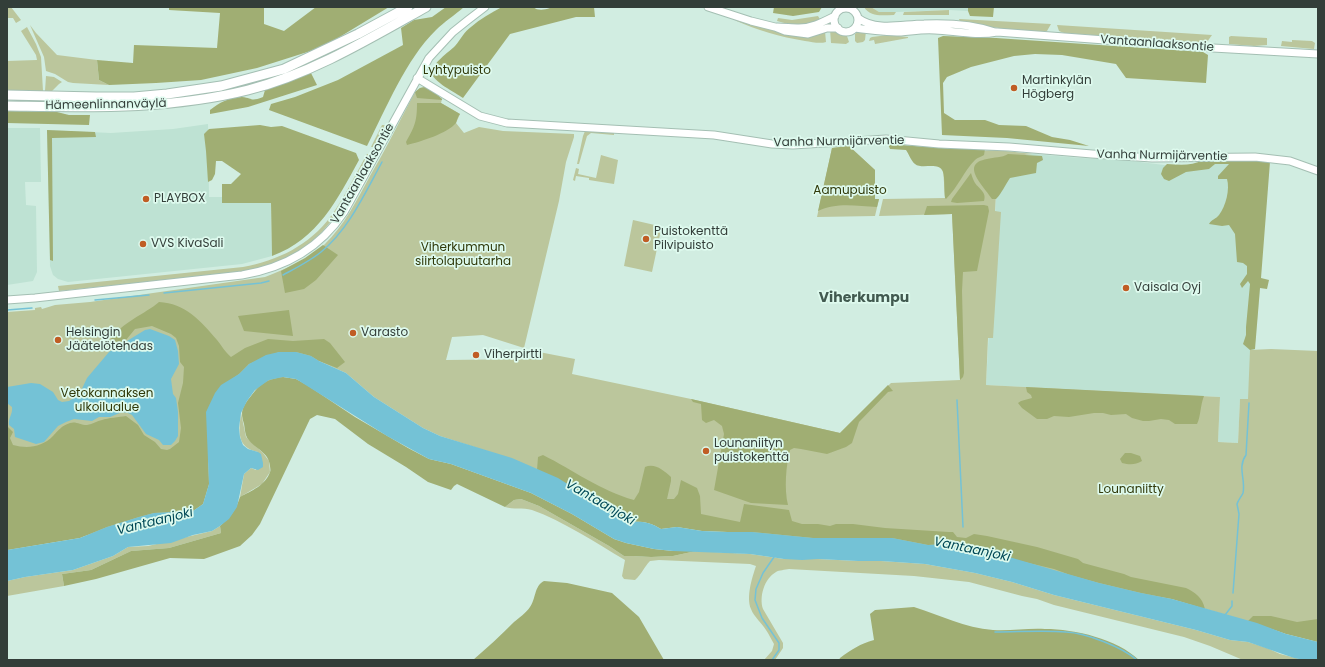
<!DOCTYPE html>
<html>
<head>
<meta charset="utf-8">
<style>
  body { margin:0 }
  #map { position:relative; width:1325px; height:667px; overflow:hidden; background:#d1ede1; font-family:Poppins,sans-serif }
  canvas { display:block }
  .frame { position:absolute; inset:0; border:8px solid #333e39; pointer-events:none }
</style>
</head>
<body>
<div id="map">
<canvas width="1325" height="667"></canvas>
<div class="frame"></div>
</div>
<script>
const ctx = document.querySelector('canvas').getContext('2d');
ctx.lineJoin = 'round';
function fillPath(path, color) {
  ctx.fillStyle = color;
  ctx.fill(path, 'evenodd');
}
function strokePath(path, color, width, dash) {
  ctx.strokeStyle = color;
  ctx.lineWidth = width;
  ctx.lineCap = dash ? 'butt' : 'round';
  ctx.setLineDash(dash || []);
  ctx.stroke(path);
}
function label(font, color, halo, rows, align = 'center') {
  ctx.font = font + ' Poppins,sans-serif';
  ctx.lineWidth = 3.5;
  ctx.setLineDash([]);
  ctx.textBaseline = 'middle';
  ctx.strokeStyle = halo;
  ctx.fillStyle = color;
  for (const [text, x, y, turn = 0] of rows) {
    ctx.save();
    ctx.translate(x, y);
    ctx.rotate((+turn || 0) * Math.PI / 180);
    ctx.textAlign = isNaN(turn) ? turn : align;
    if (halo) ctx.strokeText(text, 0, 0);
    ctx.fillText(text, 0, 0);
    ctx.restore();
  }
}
fillPath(new Path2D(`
  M871 7H968V11L949 10 896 12H879Z
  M208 124 209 197H222L223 203H271L272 256 242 264 68 282 58 279 53 275 50 266 47 130 111 133 173 129Z
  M7 128H40L41 182H25L26 205 36 206 37 272 33 281 7 285Z
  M1033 154 1080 158 1124 160 1180 167H1193L1205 161 1259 162 1260 288 1250 399H1240L1238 443 1218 442 1220 397 986 385 998 158Z`), '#bee2d3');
fillPath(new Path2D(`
  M7 7H11L21 20 16 23 13 18H7Z
  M864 7H871L879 12H896L894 15C883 15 871 18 864 7Z
  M949 10V15H903L904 12Z
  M818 16 821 21 802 26 788 24 777 21 778 18 792 20Z
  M959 19 1051 24 1047 31 1042 32 1006 29 963 23 960 22Z
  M734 20 780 32 825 31 826 42C820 44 812 42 805 41 780 37 757 30 734 20Z
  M30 25 36 33 57 55 97 60 99 80 109 85 73 83 68 82 55 74 46 71 44 57Z
  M1057 25 1212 35 1207 42 1204 43 1064 33 1059 31Z
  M27 27 36 44 41 57 43 91H7V61L37 60 36 55 21 31Z
  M830 29 847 36 849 42 846 44 831 43Z
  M859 31H866L865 40 863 42 857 43 855 41V34Z
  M888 35 908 37V38L875 44 874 40 869 41 870 38 872 37Z
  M1231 36 1267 38V45L1254 46 1229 44V37Z
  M1292 40 1312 41 1315 43 1314 49 1281 46 1282 41 1292 42Z
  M46 76 54 77 62 82 59 84 52 91H45Z
  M425 87 442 99 441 103 460 114 456 123 464 133 479 127 503 131 574 134V137L566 162 559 201 524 348 483 335 452 337 446 360 533 359 539 352 575 359 572 374 691 399 840 433 891 383 960 380 952 214 879 216 883 199 945 198 942 152 997 150 1033 154 998 158 995 211 1001 212 993 338H988L986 385 1220 397 1218 442 1238 443 1240 399H1248L1250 350 1271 349 1318 351V642L1172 599 728 532 537 470 496 454 440 436 423 428 374 397 346 373 319 361 206 412 209 484 203 504 193 511 70 539 7 550V312L35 310V308L41 307 42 309 55 305 90 302 265 277C285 269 308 260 324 245 344 226 357 200 370 176 386 149 400 120 415 92L420 88Z
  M382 125H385L381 136 375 147H371Z
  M585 131 614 133V135L591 133 587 136 579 164H577L583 136Z
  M849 146 875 170V199H879L875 216 817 217 832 148Z
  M367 154H368L369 158C346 201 327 241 279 262 269 266 259 268 249 271L59 291 58 286 243 267C277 261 310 245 331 216 345 197 355 175 367 154Z
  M601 155 618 160 614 184 589 180V178L576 176 575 181 573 180 576 168 579 169 578 174 596 178Z
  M633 220 659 226 661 230 652 272 624 266Z
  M241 413 246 437 263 453 269 461 270 472 262 484 240 497 244 474 251 468 256 470 258 452C236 448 239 430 241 413Z
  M521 499 539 506 609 546 624 556H633L651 557 673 556 696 551 750 554 784 559H818L858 561H881L925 564 975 573 1012 582 1054 595 1196 630 1230 640 1248 642 1267 648 1280 654 1304 660H1243L1210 646 1184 637 1054 605 1037 599 1022 596 969 582 914 576 789 569C785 570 779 570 776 572 764 579 759 597 763 609L783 643V648L775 660H764L772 651 774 644C771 639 769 634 766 630 762 623 754 617 751 609 746 597 752 578 756 566L750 564 659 560 650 561C644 567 642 574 635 580L624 579 622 576 625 560C596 543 563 521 532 510 523 507 513 510 505 507L514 500Z
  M220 526 221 533 169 548 131 551 91 570 62 574 64 586 7 596V581L25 577 73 570 113 556 128 547 148 546 212 531Z`), '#bbc69c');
fillPath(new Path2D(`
  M169 7H264V24L284 31 316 7H389L338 38 320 48 257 68 201 80 156 83 109 85 99 80 97 60 133 63 134 45 217 48 220 13 169 10Z
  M446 7H464C455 15 444 22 436 30 406 59 386 109 367 146L269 110 271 104 295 97 338 80 403 45 401 28 414 20 432 17Z
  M502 7H533C538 11 544 10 550 8L549 7H594L595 17H576L510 34 463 98C456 93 432 81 432 73 431 64 449 52 455 46 461 39 464 32 471 27 480 19 491 13 502 7Z
  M774 7H822L819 12 793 16 773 13Z
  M968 7H994L993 17 970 16 968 11Z
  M943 36 996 38 1203 52 1208 55 1206 83 1126 78 1116 64 1062 55 1035 54 1014 56 971 67 947 77 943 83 944 113 955 120H985L999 125 1026 126 1052 137 1070 140 1089 146 1007 138 942 135 938 38Z
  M311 73 317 85 248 107 210 114V110C219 103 229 97 242 97 253 98 250 102 263 97L265 90Z
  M425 87 431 89 442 99V100L417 98 415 92 420 88Z
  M417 103H441L460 114C458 116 457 120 456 123 448 133 420 142 407 145L406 142C415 126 417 121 417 103Z
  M7 111 57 112 69 115H90L89 125 7 123Z
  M260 125 271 127 282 126 356 153 359 160C337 200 318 239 272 256L271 203H222V184H231L241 174 222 161H216L215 174 212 180 208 182 206 151 204 134 209 129Z
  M47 130 95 132 96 137 52 138 53 261 50 260Z
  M888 144 955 149H985L984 155C981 157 978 157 975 160 964 171 958 187 946 199L945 198C944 191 945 178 943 172 939 161 922 170 915 164 911 161 909 154 906 150L890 149Z
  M849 146 875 170V199H879L877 207C857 206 836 202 818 211L832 148Z
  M1008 154 1042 156 1043 160 1037 163 1036 173 1010 178C1005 185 1002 193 996 199H992C984 186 959 164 987 159 994 157 1002 158 1008 154Z
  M1203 160 1266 161 1270 162 1261 278 1269 280 1267 289 1260 288 1255 349 1250 350 1243 344 1246 335V327L1250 284 1248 281 1242 288 1240 284 1247 274V266L1243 263 1237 262 1235 234 1229 225 1222 226 1209 224C1212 219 1216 219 1219 215 1226 206 1230 189 1227 179H1218V176L1229 164H1215L1209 169 1186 172 1169 181 1164 179 1161 174 1163 168 1167 164C1180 165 1192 166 1203 160Z
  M971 173C972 176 973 180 975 183 979 189 987 192 984 201L957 203 951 202 952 199Z
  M984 205 988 206 989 211 977 271 963 272 962 291 964 373 963 377 960 380 952 214 924 215 927 206Z
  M323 245 338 255 316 280 304 289 285 293 281 271 305 258Z
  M159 302C185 303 201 321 217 340 222 346 225 352 231 357L245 348 268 339 293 341 324 339 330 343 345 362 337 368 319 361 311 356 296 352H279L249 364 239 374 232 379 208 452 209 484 203 504 193 511 154 513 139 517 107 527 80 538 7 550V426L13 432 10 438 13 445C28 449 42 447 53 436 59 430 61 426 70 423 76 421 80 425 87 425 93 424 97 421 102 420 108 418 119 417 126 416L138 425 144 435 155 442 161 449 167 450 170 449 179 442 181 428 178 403 183 383 184 367 180 362 179 346 176 338 171 334 152 326 135 329 126 340 114 345 111 339C121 323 145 314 159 302Z
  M289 310 293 336 244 331 238 316Z
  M283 377 296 379 307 385 355 417 408 448 429 459 451 464 531 493 572 514 614 539 626 543 654 549 673 551H696L673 556 651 557 633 556H624L609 546 539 506 521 499 514 500 505 507 457 484 454 486 451 490 428 482 406 467 368 444 335 419 317 415 310 419 260 524 252 535 240 546 204 559 170 558 96 579 64 586 62 574 91 570 131 551 169 548 221 533 220 526C230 517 236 510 240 497 251 491 266 485 270 472 271 471 270 467 270 466 269 452 255 449 248 439 245 435 245 429 244 424 240 411 242 407 251 396 262 382 266 380 283 377Z
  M888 385 893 391 888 392 859 422 852 443 846 447 827 454 801 449 794 448 790 450C786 465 784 489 788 505L751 503 714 490 724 434 722 426 714 420 706 423 702 420 701 404 693 402 691 399 840 433Z
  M1026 387 1204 396C1200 406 1201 416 1197 424H1175L1169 420 1161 419 1149 421H1143L1132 418 1126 414 1111 415 1103 413H1094L1069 417 1054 416 1047 419H1037L1022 408 1018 403 1021 401 1032 398 1031 395 1027 392Z
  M1125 453H1131L1140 456 1142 461C1135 465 1130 465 1122 463L1120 459Z
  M543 455C573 470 601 491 634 500L639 492 645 467C655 463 663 470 671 477V481L667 499H674L678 494 681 480 697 488 700 496 701 514 740 522 744 504 789 510 792 521 802 524H818L830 526 836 524H853L885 528 949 532H953L957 537 966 538 974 534 987 536 1037 547 1078 559 1083 563 1124 574 1131 577 1186 588C1196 593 1202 597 1205 609L1172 599 1141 593 1099 583 1070 575 1054 569 982 552 962 549 947 544 928 545 892 538H813L752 532H728L702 531 677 527 661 529C650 522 641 521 628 522L537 470 538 457Z
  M544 581 567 583 612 593 639 617 664 660H473C487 648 501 635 514 622 519 618 526 613 530 607 536 599 534 586 544 581Z
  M914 607C940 615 965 628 993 630 1011 631 1028 628 1045 629 1075 629 1117 639 1139 660H839L840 658C852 649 860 644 874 640L870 614 875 610Z
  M1253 616H1271L1297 622 1318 619V642L1286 634 1248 621Z`), '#a0ae73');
fillPath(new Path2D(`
  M150 329 169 336 175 340 178 351 179 364 171 379 173 394 176 398 178 412V436L175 441 171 445H163L159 440 146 434 132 415 128 413 122 412 110 417H99L92 421 74 419 66 422 58 426 44 442 36 444 15 437 14 429 9 425C8 418 13 414 12 407L7 403V387L31 383 40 384 53 392 58 400 62 402 69 401 79 395 87 378 109 352 145 330Z
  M279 352H296L311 356 319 361 346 373 374 397 423 428 440 436 512 458 558 478 628 522C641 521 650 522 661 529L677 527 702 531 727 532H752L813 538H892L928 545 947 544 962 549 982 552 1009 557 1099 583 1141 593 1172 599 1257 623 1286 634 1318 642V660H1304L1294 658 1248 642 1230 640 1196 630 1054 595 1012 582 975 573 925 564 881 561H858L818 559 802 560 784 559 750 554 673 551 654 549 626 543 614 539 572 514 531 493 451 464 429 459 387 436 296 379 283 377 269 380 255 390 247 401 241 413 239 428 240 437 243 445 248 449 258 452 261 454 263 463V467L258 470 251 468 244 474 237 507 229 519 220 526 212 531 193 535 171 543 128 547 113 556 73 570 25 577 7 581V550L80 538 107 527 139 517 154 513 193 511 203 504 209 484 206 412 215 393 221 385 239 374 249 364 266 355Z`), '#74c2d6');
strokePath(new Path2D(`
  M283 275C296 268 310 261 321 252 349 229 365 193 382 162
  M164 293 261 283 269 281
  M95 300 149 295
  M7 310 32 308
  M957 400 963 527
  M1233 593 1239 514 1237 504C1238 500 1242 496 1243 493 1246 480 1237 467 1246 455L1249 403
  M1225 615 1232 606V601
  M995 632C1019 632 1043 630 1066 632 1086 633 1122 647 1137 660
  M772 660 779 650V643L762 618 755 600 756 589 763 573 774 557`), '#74c2d6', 1.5);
const secondary = new Path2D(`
  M708 7 751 21 775 27 785 31 808 34 827 28H838
  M834 20a12 12 0 1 1 24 0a12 12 0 1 1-24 0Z
  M858 18C877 32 903 24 924 24 948 23 972 24 995 32
  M777 27C784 27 792 28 799 28 812 28 823 22 835 16
  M855 28C870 30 885 32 901 32 913 31 923 29 935 30 955 31 977 36 997 32L1213 48 1318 54
  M417 78 480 116 507 123 714 135 772 144 793 145 886 139 939 144 1009 147 1092 154 1152 158 1255 157 1290 161 1318 171
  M7 300 35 298 242 275C284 268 320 248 344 212L429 58 453 32 468 20 485 7`);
const highway = new Path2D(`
  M7 95 96 97H134L167 94 221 86 284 69 358 34 408 7
  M7 106C89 107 168 110 248 90 311 74 369 39 426 7`);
strokePath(secondary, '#a4bfb3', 9);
strokePath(highway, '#a4bfb3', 11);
strokePath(secondary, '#fff', 7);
strokePath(highway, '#fff', 9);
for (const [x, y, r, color] of [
  [1014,88,4,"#c05d24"],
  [146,199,4,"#c05d24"],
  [646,239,4,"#c05d24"],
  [143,244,4,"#c05d24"],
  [1126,288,4,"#c05d24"],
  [353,333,4,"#c05d24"],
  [58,340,4,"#c05d24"],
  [476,355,4,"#c05d24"],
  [706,451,4,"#c05d24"]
]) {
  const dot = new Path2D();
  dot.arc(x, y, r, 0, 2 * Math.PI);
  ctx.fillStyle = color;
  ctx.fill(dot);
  strokePath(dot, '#defaee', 1.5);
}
label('12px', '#333e39', '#defaee', [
  ["Vantaanlaaksontie",1157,44,4],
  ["Hämeenlinnanväylä",106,105,-1],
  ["Vanha Nurmijärventie",839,142,-1],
  ["Vanha Nurmijärventie",1162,156,1],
  ["Vantaanlaaksontie",363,174,-60]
]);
label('12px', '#30390a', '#defaee', [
  ["Lyhtypuisto",457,71],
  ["Aamupuisto",850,191],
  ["Viherkummun",463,248],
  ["siirtolapuutarha",463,262],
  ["Vetokannaksen",107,394],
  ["ulkoilualue",107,408],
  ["Lounaniitty",1131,490]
]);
label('12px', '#333e39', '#defaee', [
  ["Martinkylän",1022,81],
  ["Högberg",1022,95],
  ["PLAYBOX",154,199],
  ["Puistokenttä",654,232],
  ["Pilvipuisto",654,246],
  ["VVS KivaSali",151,244],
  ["Vaisala Oyj",1134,288],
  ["Helsingin",66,333],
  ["Jäätelötehdas",66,347],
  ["Varasto",361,333],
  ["Viherpirtti",484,355],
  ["Lounaniityn",714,444],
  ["puistokenttä",714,458]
], 'left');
label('italic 13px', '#004856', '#defaee', [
  ["Vantaanjoki",600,503,30],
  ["Vantaanjoki",155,522,-14],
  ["Vantaanjoki",972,550,12]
]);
label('bold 14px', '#425a50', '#defaee', [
  ["Viherkumpu",864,298]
]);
</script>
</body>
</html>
